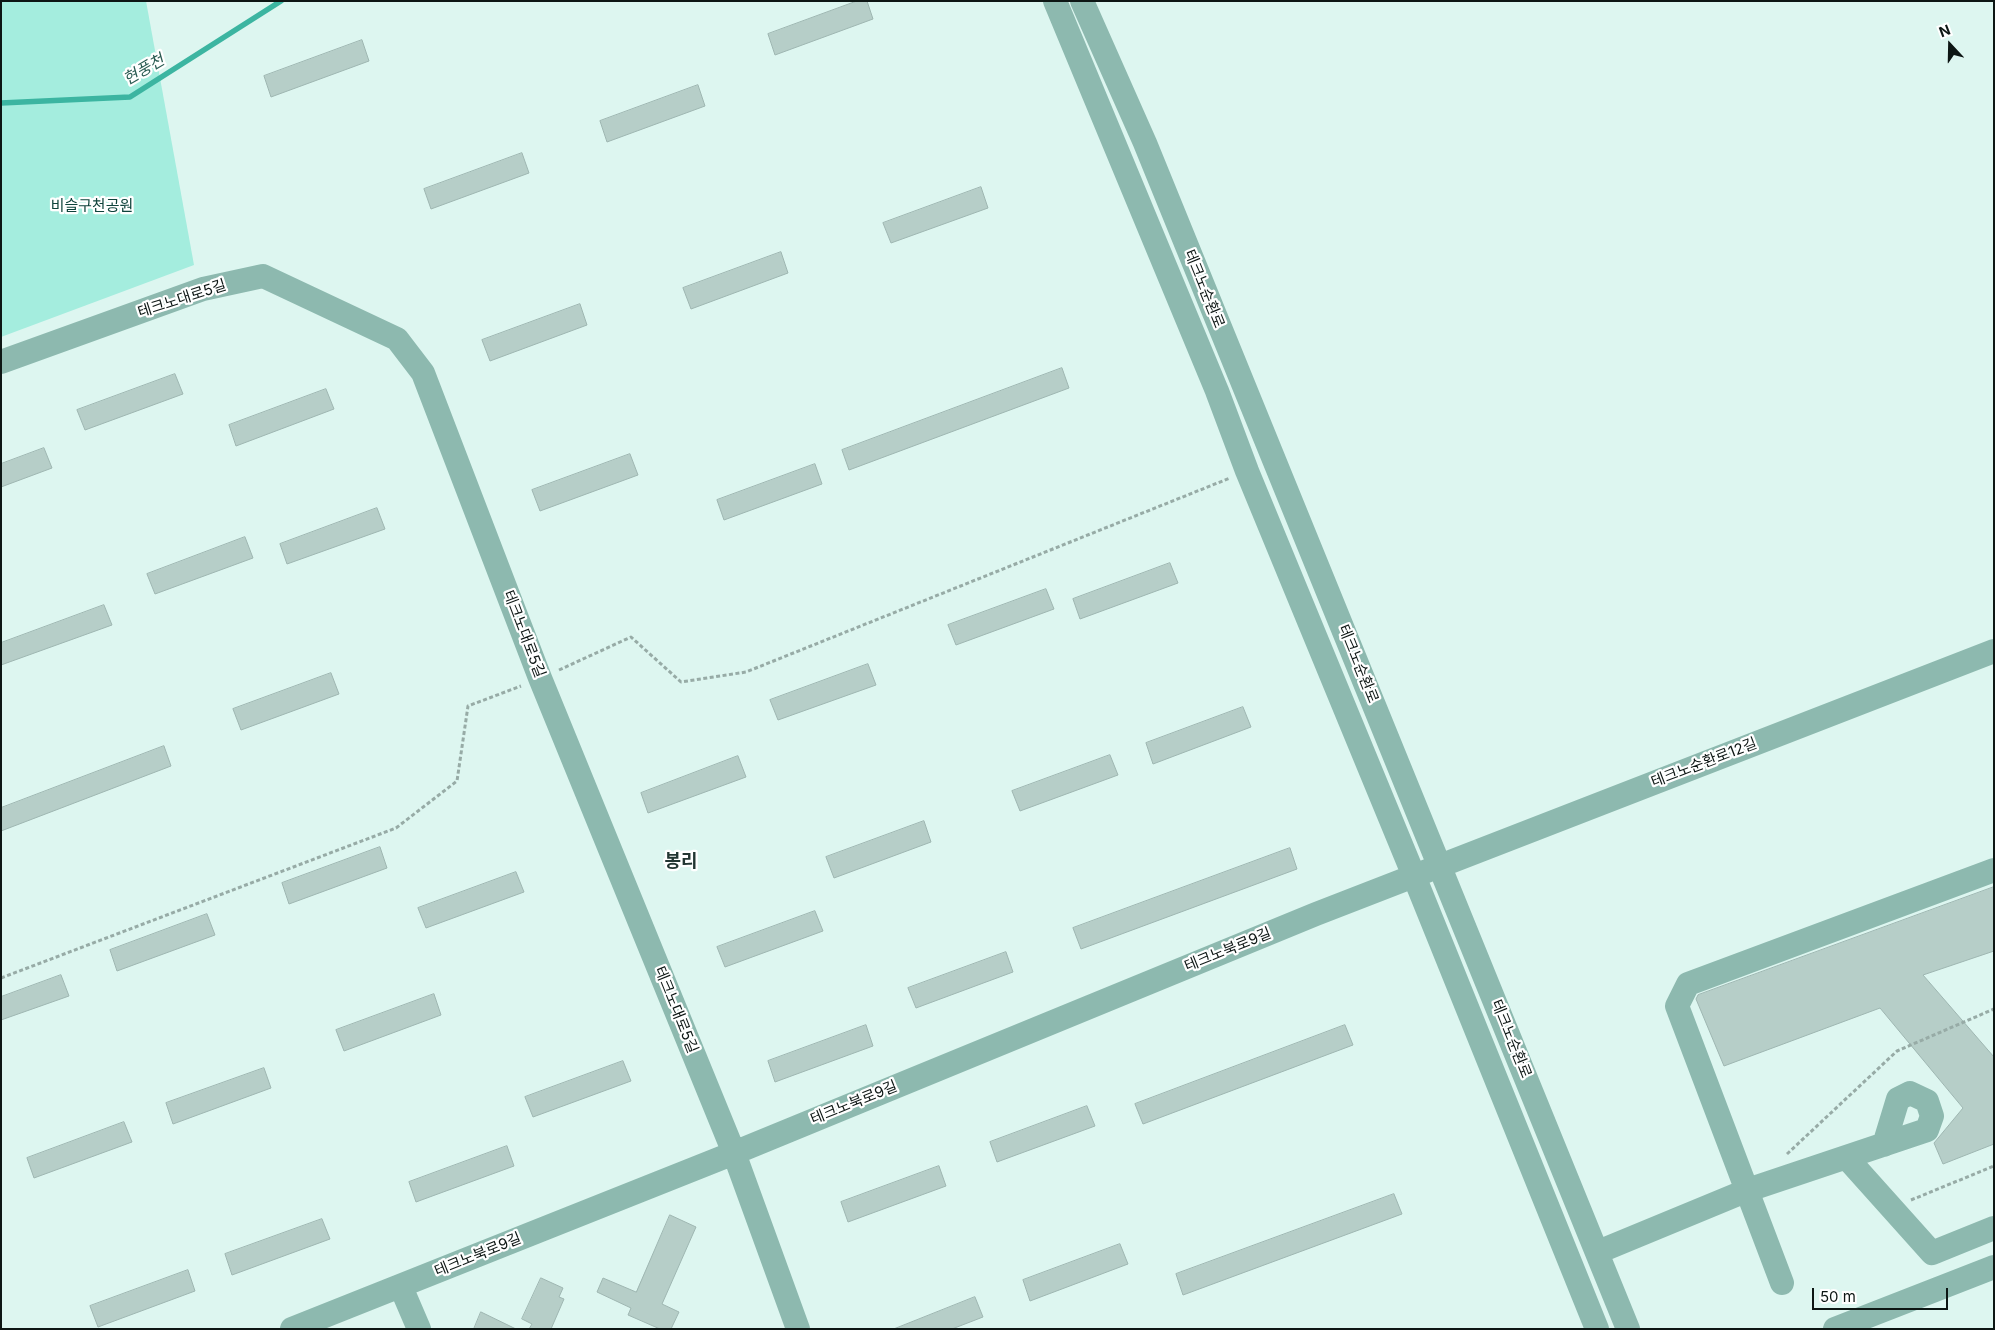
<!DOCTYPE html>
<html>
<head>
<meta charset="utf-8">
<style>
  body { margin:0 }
  #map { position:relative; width:1995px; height:1330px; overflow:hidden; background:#ddf6f0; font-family:Inter,sans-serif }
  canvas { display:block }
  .frame { position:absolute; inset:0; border:2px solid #0d1614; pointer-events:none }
  .north { position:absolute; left:1925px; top:20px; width:50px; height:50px; -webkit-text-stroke:4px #fff; paint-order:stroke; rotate:339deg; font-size:14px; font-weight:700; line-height:20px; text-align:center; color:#0d1614 }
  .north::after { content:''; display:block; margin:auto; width:18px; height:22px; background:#0d1614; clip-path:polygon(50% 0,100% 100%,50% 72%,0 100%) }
  .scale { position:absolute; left:1812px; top:1288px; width:136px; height:22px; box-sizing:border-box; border:2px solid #0d1614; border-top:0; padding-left:6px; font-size:15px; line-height:18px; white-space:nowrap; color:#0d1614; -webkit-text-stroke:4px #fff; paint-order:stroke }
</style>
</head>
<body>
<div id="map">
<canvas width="1995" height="1330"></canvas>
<div class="frame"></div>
<div class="north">N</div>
<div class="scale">50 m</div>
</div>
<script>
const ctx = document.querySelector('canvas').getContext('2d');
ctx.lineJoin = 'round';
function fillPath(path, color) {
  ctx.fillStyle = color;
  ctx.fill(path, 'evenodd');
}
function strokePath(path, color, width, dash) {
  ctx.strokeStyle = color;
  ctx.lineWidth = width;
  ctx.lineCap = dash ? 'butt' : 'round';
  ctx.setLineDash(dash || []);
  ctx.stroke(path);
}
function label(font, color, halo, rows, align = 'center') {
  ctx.font = font + ' Inter,"Noto Sans KR",sans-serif';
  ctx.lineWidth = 4.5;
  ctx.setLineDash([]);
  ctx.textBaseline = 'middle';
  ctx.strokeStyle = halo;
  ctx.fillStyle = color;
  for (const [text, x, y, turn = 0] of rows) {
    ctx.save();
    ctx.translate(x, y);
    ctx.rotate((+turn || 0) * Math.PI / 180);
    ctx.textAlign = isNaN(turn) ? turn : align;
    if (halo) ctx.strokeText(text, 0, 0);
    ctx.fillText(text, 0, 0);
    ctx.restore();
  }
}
fillPath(new Path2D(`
  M1 1H146L194 265 1 337Z`), '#a4edde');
strokePath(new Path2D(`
  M1 103 130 97 281 1`), '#3cb5a1', 5.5);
const building = new Path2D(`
  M857 1H867L873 19 775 55 768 34Z
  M362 40 369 61 271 97 264 76Z
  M698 85 705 106 607 142 600 121Z
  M522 153 529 173 431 209 424 189Z
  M981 187 988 208 891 243 883 223Z
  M781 252 788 273 691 309 683 288Z
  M580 304 587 325 490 361 482 340Z
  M1062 368 1069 388 849 470 842 450Z
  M175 374 183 394 85 430 77 410Z
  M326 389 334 409 236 446 229 425Z
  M44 448 52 468 1 487V464Z
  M630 454 638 475 540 511 532 490Z
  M815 464 822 484 724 520 717 500Z
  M377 508 385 529 287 564 280 544Z
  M245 537 253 558 155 594 147 574Z
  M1170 563 1178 583 1080 619 1073 599Z
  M1046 589 1054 609 956 645 948 625Z
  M104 605 112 625 1 665V643Z
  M868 664 876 685 778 720 770 700Z
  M331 673 339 694 241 730 233 709Z
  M1243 707 1251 727 1153 764 1146 743Z
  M164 746 171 766 1 831V808Z
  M1110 755 1118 775 1020 811 1012 791Z
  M738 756 746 777 648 813 641 793Z
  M924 821 931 842 834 878 826 857Z
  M380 847 387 868 289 904 282 883Z
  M1290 848 1297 869 1081 949 1073 928Z
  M516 872 524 892 426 928 418 908Z
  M1994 887V951L1923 975 1994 1057V1144L1943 1164 1934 1143 1963 1108 1880 1008 1724 1066 1696 999 1698 995Z
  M815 911 823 931 725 967 717 947Z
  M207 914 215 935 117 971 110 950Z
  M1006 952 1013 972 916 1008 908 988Z
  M61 975 69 996 1 1020V997Z
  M434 994 441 1015 344 1051 336 1030Z
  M866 1025 873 1046 775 1082 768 1061Z
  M1345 1025 1353 1045 1143 1124 1135 1104Z
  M623 1061 631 1081 533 1117 525 1097Z
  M264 1068 271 1088 173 1124 166 1103Z
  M1087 1106 1095 1126 997 1162 990 1142Z
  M124 1122 132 1142 34 1178 27 1158Z
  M507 1146 514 1166 416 1202 409 1182Z
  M939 1166 946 1186 848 1222 841 1202Z
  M1394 1194 1402 1214 1183 1295 1176 1274Z
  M670 1215 696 1227 662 1304 679 1312 671 1329H660L628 1315 631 1308 597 1292 603 1278 636 1292Z
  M322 1219 330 1239 232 1275 225 1254Z
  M1120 1244 1128 1264 1030 1301 1023 1280Z
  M188 1270 195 1291 98 1327 90 1306Z
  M541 1278 563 1288 559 1297 564 1299 551 1329H529L532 1324 522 1319Z
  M975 1297 983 1317 952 1329H894Z
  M481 1312 516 1329H474Z`);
fillPath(building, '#b6cec8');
strokePath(building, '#9eb6b1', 1);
strokePath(new Path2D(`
  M559 670 631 637 681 682 746 672 1230 478
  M1 978 396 828 457 781 468 706 521 686
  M1787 1154 1897 1051 1994 1009
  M1911 1200 1994 1166`), '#97aba6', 3, [4, 2.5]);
strokePath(new Path2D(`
  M1055 1 1217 391 1247 471 1414 876 1597 1329
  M1082 1 1145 143 1628 1329
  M1 362 203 289 263 276 397 339 423 373 540 678 734 1153 798 1329
  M1846 1157 1932 1253 1994 1228
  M1598 1252 1748 1190 1927 1130 1932 1116 1927 1101 1910 1093 1898 1099 1884 1145
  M1782 1283 1677 1006 1688 984 1994 870
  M401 1287 419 1329
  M292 1329 734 1153 1316 914 1994 651
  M1835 1329 1994 1267`), '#8db9af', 24);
label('15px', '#0e433b', '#fff', [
  ["비슬구천공원",92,206]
]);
label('15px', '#0d1614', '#fff', [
  ["테크노순환로",1204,289,68],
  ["테크노대로5길",182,299,-18],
  ["테크노대로5길",524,634,69],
  ["테크노순환로",1358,664,68],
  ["테크노순환로12길",1704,763,-21],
  ["테크노북로9길",1228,950,-22],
  ["테크노대로5길",676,1010,68],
  ["테크노순환로",1511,1039,68],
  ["테크노북로9길",854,1103,-22],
  ["테크노북로9길",478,1255,-22]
]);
label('italic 16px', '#2a5b52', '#fff', [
  ["현풍천",144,70,-30]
]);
label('bold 18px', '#223632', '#fff', [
  ["봉리",681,862]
]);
</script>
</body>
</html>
